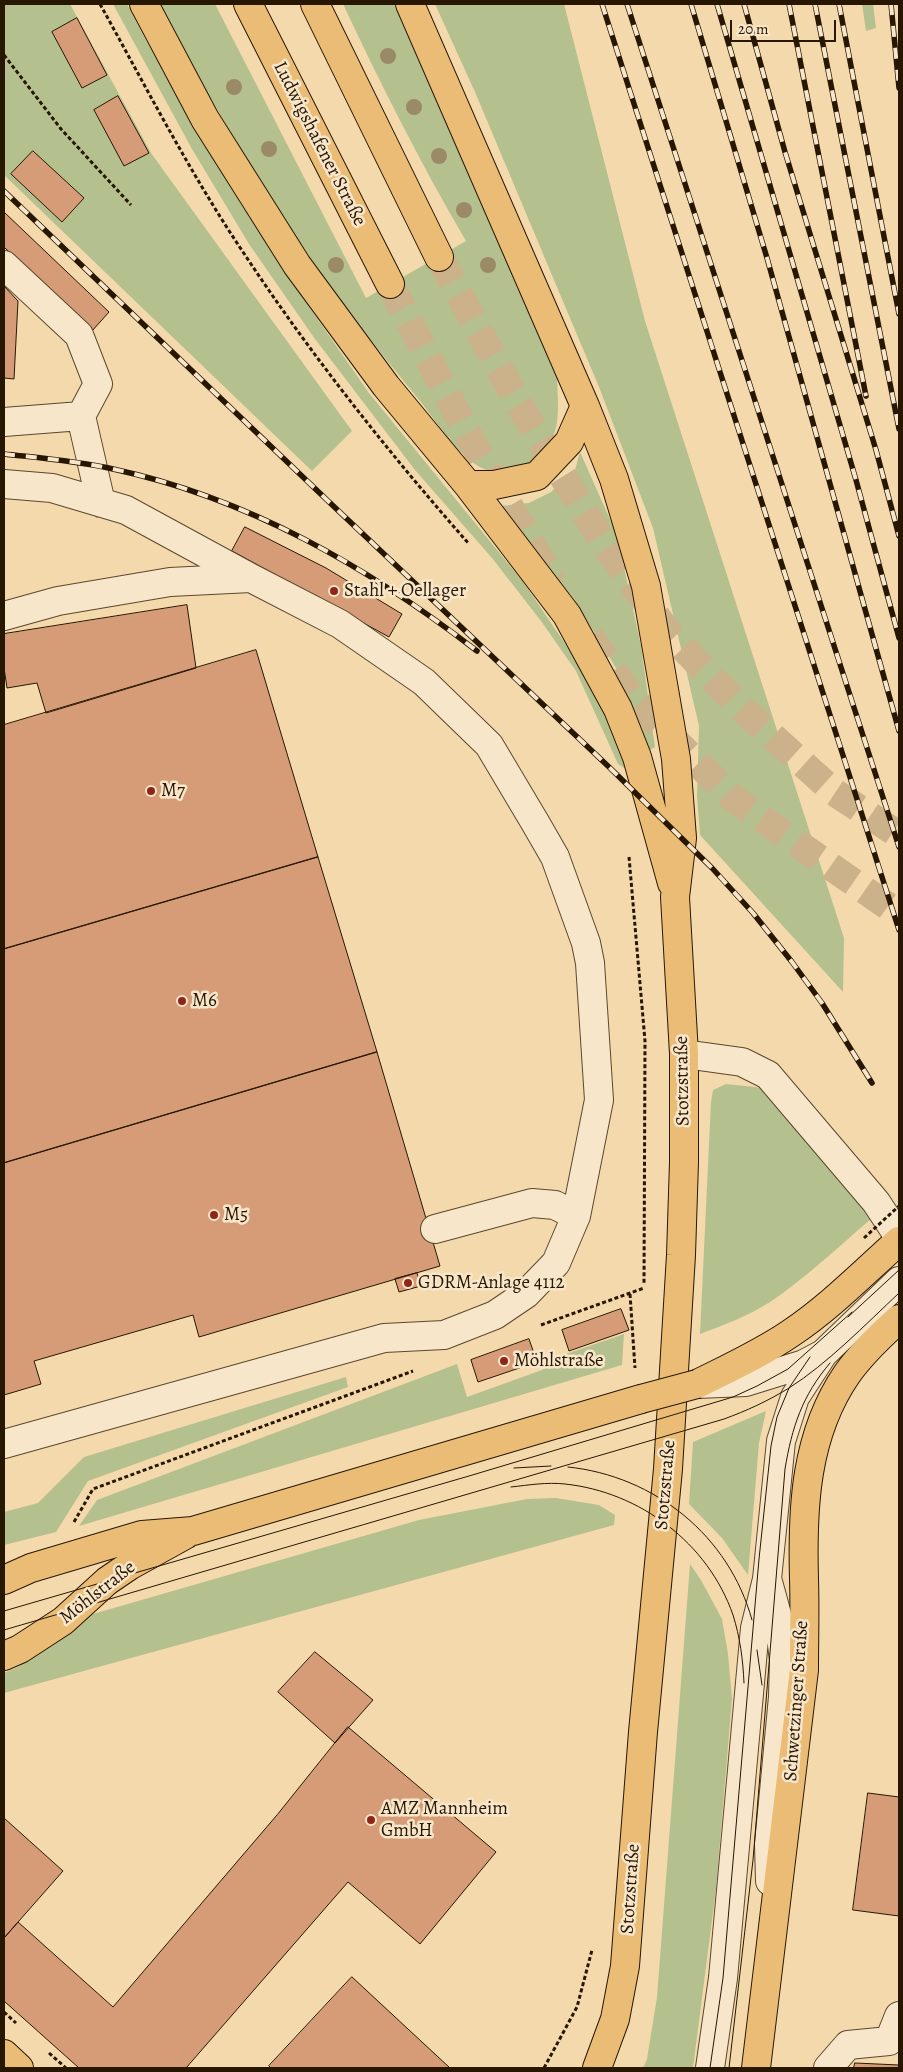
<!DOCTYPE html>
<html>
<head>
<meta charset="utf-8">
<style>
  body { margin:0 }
  #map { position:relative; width:903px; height:2072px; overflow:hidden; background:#f4d9ad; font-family:Alegreya,serif }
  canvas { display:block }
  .frame { position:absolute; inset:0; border:5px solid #271701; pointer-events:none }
  .scale { position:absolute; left:730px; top:20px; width:106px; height:22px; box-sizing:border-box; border:2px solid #271701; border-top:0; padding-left:6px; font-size:15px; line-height:18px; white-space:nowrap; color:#271701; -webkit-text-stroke:4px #f8e6ca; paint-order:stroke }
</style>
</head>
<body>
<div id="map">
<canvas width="903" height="2072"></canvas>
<div class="frame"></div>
<div class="scale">20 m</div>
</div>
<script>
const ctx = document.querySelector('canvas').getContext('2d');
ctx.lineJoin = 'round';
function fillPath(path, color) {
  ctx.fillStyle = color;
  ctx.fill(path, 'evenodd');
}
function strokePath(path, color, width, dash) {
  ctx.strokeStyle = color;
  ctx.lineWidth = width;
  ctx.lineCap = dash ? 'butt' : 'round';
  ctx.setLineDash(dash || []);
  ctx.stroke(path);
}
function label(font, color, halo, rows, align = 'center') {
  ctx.font = font + ' Alegreya,serif';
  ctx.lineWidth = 5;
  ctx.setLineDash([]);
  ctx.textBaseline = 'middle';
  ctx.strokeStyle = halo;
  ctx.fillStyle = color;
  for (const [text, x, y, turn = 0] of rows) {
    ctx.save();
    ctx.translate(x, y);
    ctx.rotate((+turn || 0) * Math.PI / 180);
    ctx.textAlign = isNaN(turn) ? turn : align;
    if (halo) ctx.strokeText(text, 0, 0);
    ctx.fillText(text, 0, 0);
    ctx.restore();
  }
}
fillPath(new Path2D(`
  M4 4H70L151 153 352 431 312 471 4 175Z
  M113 4H127L144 37 232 190 289 278 369 393 524 583 564 642 600 702 629 771 618 764 576 671 541 621 492 558 415 470 315 339 249 244 192 149Z
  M158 4H215L366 298 466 241C421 164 381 85 343 4H394L557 377C558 413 564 443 528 463 518 468 495 474 484 469 459 458 437 422 420 401 377 349 334 294 297 238 246 163 202 83 158 4Z
  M435 4H564L645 321 844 938 843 992 700 835 697 796 699 726 653 528 599 387 475 92Z
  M862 4H873L876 28 866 31Z
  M580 452 617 535 641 646 655 747 650 750 619 673 574 599 500 506 529 503 551 492 575 470Z
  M726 1084 764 1088 783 1106 871 1219C838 1247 806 1278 770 1302 748 1316 724 1325 700 1334L711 1102 713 1090Z
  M624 1334 622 1365 79 1526 97 1500 457 1364 467 1397 542 1370 566 1354Z
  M346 1377 348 1387 88 1481 56 1532 4 1545V1512L38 1503 84 1457Z
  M766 1411 759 1443 748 1575 722 1538 689 1504 693 1442Z
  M556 1498 599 1505 615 1515 614 1525 4 1693V1673L18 1667 86 1616 419 1520 527 1499Z
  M690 1564 701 1580 722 1619 728 1654 732 1699 716 1889 693 2068H643L647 2059 657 1997Z`), '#b5c08f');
const building = new Path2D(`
  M77 18 107 75 82 88 52 32Z
  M118 96 149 153 124 166 94 110Z
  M33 151 84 198 62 222 11 174Z
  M4 212 109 312 92 331 4 247Z
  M4 286 18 301 14 379 4 378Z
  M245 527 326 568 402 614 389 637 232 551Z
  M187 605 196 668 46 713 37 683 7 688 4 668V634Z
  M256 650 318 857 4 949V725Z
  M318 857 377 1052 4 1163V949Z
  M377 1052 440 1266 199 1337 193 1315 34 1361 41 1384 4 1395V1163Z
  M417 1273 421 1286 399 1292 395 1279Z
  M621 1309 629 1330 569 1351 562 1330Z
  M529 1339 537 1362 478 1382 471 1360Z
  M315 1652 373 1700 335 1743 278 1692Z
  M348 1727 496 1852 420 1944 348 1882 186 2068H79L4 2001V1938L18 1922 113 2007 277 1815Z
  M868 1793 899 1797V1916L853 1910Z
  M4 1818 63 1871 4 1938Z
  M352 1977 450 2068H271L269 2066Z
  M855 2063 899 2065V2068H854Z`);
fillPath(building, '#d69c77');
strokePath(building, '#271701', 1);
strokePath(new Path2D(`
  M439 257 517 401 604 544 667 631 739 706 834 792 899 835
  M390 284 467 433 554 583
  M590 636 632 698 734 799 899 914`), '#cbb28b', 28, [28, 14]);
const minor = new Path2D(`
  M4 265 79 335 98 384 81 416 101 503
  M4 422 81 416
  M4 484 52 488 126 510 251 578 340 624 424 682 489 745 536 824 555 857 586 943 590 963 599 1100 576 1216 556 1263 526 1294 495 1315 444 1335 384 1338 4 1444
  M4 616 58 601 170 582 251 578
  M684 1054 742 1062 768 1075 876 1202 899 1237
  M435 1229 532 1203 555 1205 576 1216
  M697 1384 746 1382 804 1364 823 1354
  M768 1582 779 1622 784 1660 783 1697 769 1844 770 1881
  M710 2068 723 1978 755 1628 767 1579 781 1441 795 1397 823 1354 899 1281
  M828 2068 848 2045 889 2041 899 2016`);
const major = new Path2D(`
  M144 4 205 119 297 265 386 386 468 485 567 615 618 709 637 757 672 883
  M248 4 390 284
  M315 4 439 257
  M410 4 585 406 614 479 646 586 676 759 682 838 675 897 684 1054V1162L681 1255 668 1469 643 1732 625 1966 615 2019 597 2068
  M468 485H494L537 476 569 442 585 406
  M697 1384C729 1368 762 1353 791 1333 830 1307 864 1272 899 1241
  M4 1580 31 1568 142 1535 193 1531 641 1399
  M4 1656 20 1649 63 1621 107 1581 129 1566 185 1535
  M4 2054 19 2068
  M756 2068 804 1670C804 1640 805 1609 804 1579 802 1508 805 1435 847 1374 862 1353 880 1336 899 1319`);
strokePath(minor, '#5a482c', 30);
strokePath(major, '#271701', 30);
strokePath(new Path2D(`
  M100 4C146 87 190 173 243 252 311 355 388 452 469 544
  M4 55 61 129 131 205
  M629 857 645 1041 644 1285
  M630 1294 635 1368
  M541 1325 644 1288
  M74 1522 93 1489 413 1371
  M4 2012 16 2023
  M49 2053 66 2068
  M544 2068 577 2007 592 1950`), '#271701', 3, [4, 2.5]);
strokePath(minor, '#f8e6ca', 28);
strokePath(major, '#eabc76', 28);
strokePath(new Path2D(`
  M848 1317 899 1270
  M568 1467C655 1476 729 1536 752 1620
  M514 1468 551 1466
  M511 1487C529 1485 547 1482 565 1484 640 1492 708 1543 733 1615 740 1637 743 1660 744 1683
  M4 1611 469 1476 733 1397 757 1386 788 1369 852 1312
  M4 1630 724 1419C746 1411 768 1401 789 1388 827 1364 866 1324 899 1293
  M757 1650 762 1685
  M710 2068 723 1978 759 1559 771 1446 777 1417 789 1388 810 1357
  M729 2068 753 1860 785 1469C792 1427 802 1396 830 1363`), '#271701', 1);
const rail = new Path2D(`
  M602 4 899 930
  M627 4 899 847
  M691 4 767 258 899 731
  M717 4 856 480 899 638
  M744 4 785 152 876 450 899 536
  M789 4 866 396
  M815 4 899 429
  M839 4 899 314
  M891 4 899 88
  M4 191 327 500 609 767 712 868 753 913 792 962 822 1003 872 1083
  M4 454C40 458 77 461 113 469 248 498 368 567 477 651`);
strokePath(rail, '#271701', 5.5);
strokePath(rail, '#f8e6ca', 4, [11]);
const majorBridge = new Path2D(`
  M641 1399 697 1384`);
strokePath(majorBridge, '#271701', 30, []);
strokePath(new Path2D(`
  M864 1238 899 1206`), '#271701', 3, [4, 2.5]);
strokePath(majorBridge, '#eabc76', 28);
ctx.fillStyle = '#9b8a66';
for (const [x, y] of [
  [388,56],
  [234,87],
  [414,107],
  [269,149],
  [439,156],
  [464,210],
  [336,265],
  [488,265]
]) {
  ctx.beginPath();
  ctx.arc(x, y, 8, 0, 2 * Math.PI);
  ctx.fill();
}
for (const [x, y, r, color] of [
  [334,591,5,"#8f2418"],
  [151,791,5,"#8f2418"],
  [182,1001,5,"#8f2418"],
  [214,1215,5,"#8f2418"],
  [408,1283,5,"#8f2418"],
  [504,1361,5,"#8f2418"],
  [371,1820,5,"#8f2418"]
]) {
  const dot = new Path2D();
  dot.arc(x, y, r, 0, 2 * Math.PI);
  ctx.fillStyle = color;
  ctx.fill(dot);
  strokePath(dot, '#f8e6ca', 2);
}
label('19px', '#271701', '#f8e6ca', [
  ["Ludwigshafener Straße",319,144,63],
  ["Stotzstraße",683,1081,-91],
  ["Stotzstraße",666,1485,-85],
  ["Möhlstraße",98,1593,-38],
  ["Schwetzinger Straße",797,1701,-86],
  ["Stotzstraße",631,1889,-86]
]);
label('19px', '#271701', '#f8e6ca', [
  ["Stahl + Oellager",344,591],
  ["M7",161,791],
  ["M6",192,1001],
  ["M5",224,1215],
  ["GDRM-Anlage 4112",418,1283],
  ["Möhlstraße",514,1361],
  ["AMZ Mannheim",381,1809],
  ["GmbH",381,1831]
], 'left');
</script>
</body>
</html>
